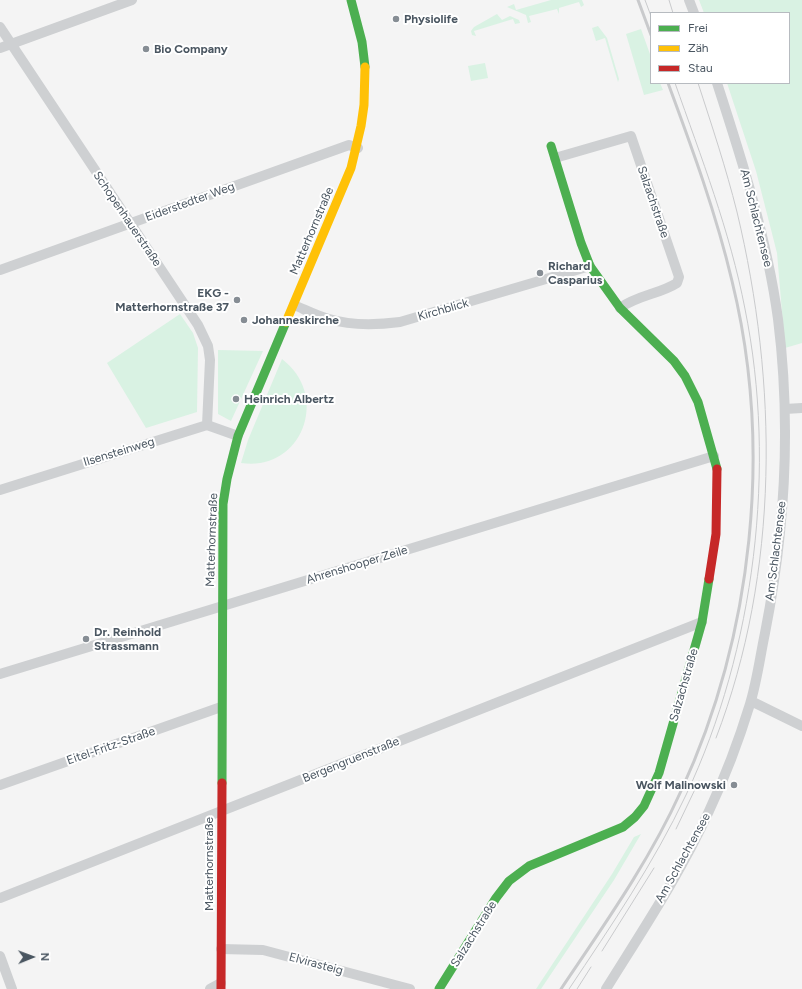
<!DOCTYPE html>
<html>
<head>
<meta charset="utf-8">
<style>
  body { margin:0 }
  #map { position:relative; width:802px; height:989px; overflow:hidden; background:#f4f4f4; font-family:Figtree,sans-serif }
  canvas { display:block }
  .legend { position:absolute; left:650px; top:12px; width:140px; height:72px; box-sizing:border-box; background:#fff; border:1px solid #b7bbc0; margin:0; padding:5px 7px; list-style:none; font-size:12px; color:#4a5661 }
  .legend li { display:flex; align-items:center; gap:8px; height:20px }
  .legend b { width:20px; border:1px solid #b7bbc0 }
  .north { position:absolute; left:12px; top:937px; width:40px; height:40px; -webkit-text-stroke:3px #fff; paint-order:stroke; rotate:89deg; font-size:11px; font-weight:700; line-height:16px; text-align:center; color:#4a5661 }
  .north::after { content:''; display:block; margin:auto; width:14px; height:18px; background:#4a5661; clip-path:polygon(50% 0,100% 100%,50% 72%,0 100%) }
</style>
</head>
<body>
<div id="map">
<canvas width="802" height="989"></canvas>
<ul class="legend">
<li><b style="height:5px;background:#4caf50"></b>Frei</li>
<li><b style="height:5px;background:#ffc107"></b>Zäh</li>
<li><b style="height:5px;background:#c62828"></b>Stau</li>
</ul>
<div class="north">N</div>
</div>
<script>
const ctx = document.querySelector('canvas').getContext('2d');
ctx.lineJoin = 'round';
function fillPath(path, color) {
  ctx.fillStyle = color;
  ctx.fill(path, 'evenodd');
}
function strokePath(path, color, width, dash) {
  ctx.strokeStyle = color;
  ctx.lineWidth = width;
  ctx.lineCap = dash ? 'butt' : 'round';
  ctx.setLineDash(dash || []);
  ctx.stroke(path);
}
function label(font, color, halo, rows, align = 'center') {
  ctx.font = font + ' Figtree,sans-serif';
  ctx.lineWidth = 4;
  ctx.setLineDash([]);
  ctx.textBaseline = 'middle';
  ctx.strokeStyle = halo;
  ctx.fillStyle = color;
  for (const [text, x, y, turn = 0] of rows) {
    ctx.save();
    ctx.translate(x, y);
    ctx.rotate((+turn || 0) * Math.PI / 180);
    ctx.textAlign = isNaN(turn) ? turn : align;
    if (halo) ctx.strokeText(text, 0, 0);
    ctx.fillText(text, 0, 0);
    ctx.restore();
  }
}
fillPath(new Path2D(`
  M551 0H582L584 5 581 7 579 2 559 8V14L557 9 529 16 531 22 528 23 526 15 507 7 514 4 516 10Z
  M699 0H802V343L785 348 777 253 756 171 727 83H789V13H704Z
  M497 14 502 20 510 16 519 20 520 23 515 24 513 19 474 31 476 36 472 35 471 31 474 27Z
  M598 26 607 38 619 79 618 82 605 38 596 41 592 28Z
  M641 29 651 57V83H660L663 90 644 95 626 34Z
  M485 63 488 78 471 81 468 66Z
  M180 314 193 333 198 348 197 412 146 428 107 363Z
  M218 350 263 351 231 421 218 414Z
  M282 359C331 396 302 472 241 463L248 440Z
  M641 834 614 880 541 989H536L612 874 634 837Z`), '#d9f2e3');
strokePath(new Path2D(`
  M689 0 694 13
  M0 27 198 325 208 346 210 360 207 425
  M0 48 132 0
  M555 158 631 136 679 277 677 283C660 294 638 295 620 308
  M0 270 349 145 358 148
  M294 305C306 310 317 316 329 319 352 326 377 325 400 322L590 266
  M785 409 802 408
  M0 490 207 425 238 436
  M0 674 714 456
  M751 701 802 726
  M0 785 221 707
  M0 898 702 622
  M221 949 263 950 410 989
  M0 956 12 989
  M210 989 221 983
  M606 989C642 931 681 873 709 811 725 777 739 740 750 704 757 681 760 657 765 633 785 531 791 423 778 319 767 238 742 160 717 83`), '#ced0d2', 10);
strokePath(new Path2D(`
  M351 0 362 42 365 67
  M551 146 581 243 590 266 620 308 674 361 685 376 698 402 717 469
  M222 783 223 504 227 479 238 436 286 322
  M439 989 496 898 509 881 529 866 623 827 635 817 644 806 659 773 702 622 709 579`), '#4caf50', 9);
strokePath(new Path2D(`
  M286 322 351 168 361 126 364 105 365 67`), '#ffc107', 9);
strokePath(new Path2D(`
  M709 579 716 534 717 469
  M221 989 222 783`), '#c62828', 9);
strokePath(new Path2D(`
  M645 0 651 16
  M669 0 673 13
  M698 83C712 126 726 168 737 212 778 383 780 571 716 738
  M676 829 699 781
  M602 951 654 868
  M569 989C611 926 654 863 686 795 755 649 777 467 745 309 730 231 701 157 675 83
  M577 989 591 967`), '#c9cacc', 1);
strokePath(new Path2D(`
  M638 0 651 35
  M561 989C604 925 649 862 681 791 753 635 773 448 732 281 716 213 692 148 668 83`), '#c9cacc', 3);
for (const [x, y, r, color] of [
  [396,19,4,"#868d94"],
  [146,49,4,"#868d94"],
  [540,273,4,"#868d94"],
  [237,300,4,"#868d94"],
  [244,320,4,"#868d94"],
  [236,399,4,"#868d94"],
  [86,639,4,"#868d94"],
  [734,785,4,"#868d94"]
]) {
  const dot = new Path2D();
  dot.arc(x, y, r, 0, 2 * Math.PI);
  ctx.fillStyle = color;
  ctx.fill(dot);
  strokePath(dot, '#fff', 1.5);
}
label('bold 12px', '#4a5661', '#fff', [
  ["Physiolife",404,19],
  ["Bio Company",154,49],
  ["Richard",548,266],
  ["Casparius",548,280],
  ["EKG -",229,293,"right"],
  ["Matterhornstraße 37",229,307,"right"],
  ["Johanneskirche",252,320],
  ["Heinrich Albertz",244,399],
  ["Dr. Reinhold",94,632],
  ["Strassmann",94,646],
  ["Wolf Malinowski",726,785,"right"]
], 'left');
label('12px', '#4a5661', '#fff', [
  ["Eiderstedter Weg",190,202,-20],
  ["Salzachstraße",653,202,71],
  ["Am Schlachtensee",756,218,76],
  ["Schopenhauerstraße",127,219,56],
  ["Matterhornstraße",312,231,-67],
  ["Kirchblick",443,310,-16],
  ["Ilsensteinweg",119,452,-17],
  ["Matterhornstraße",212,540,-88],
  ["Am Schlachtensee",776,551,-83],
  ["Ahrenshooper Zeile",357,565,-17],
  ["Salzachstraße",684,685,-74],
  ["Eitel-Fritz-Straße",111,746,-19],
  ["Bergengruenstraße",351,760,-22],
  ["Am Schlachtensee",683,858,-61],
  ["Matterhornstraße",209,864,-90],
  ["Salzachstraße",474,934,-58],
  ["Elvirasteig",316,964,15]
]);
</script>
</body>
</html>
